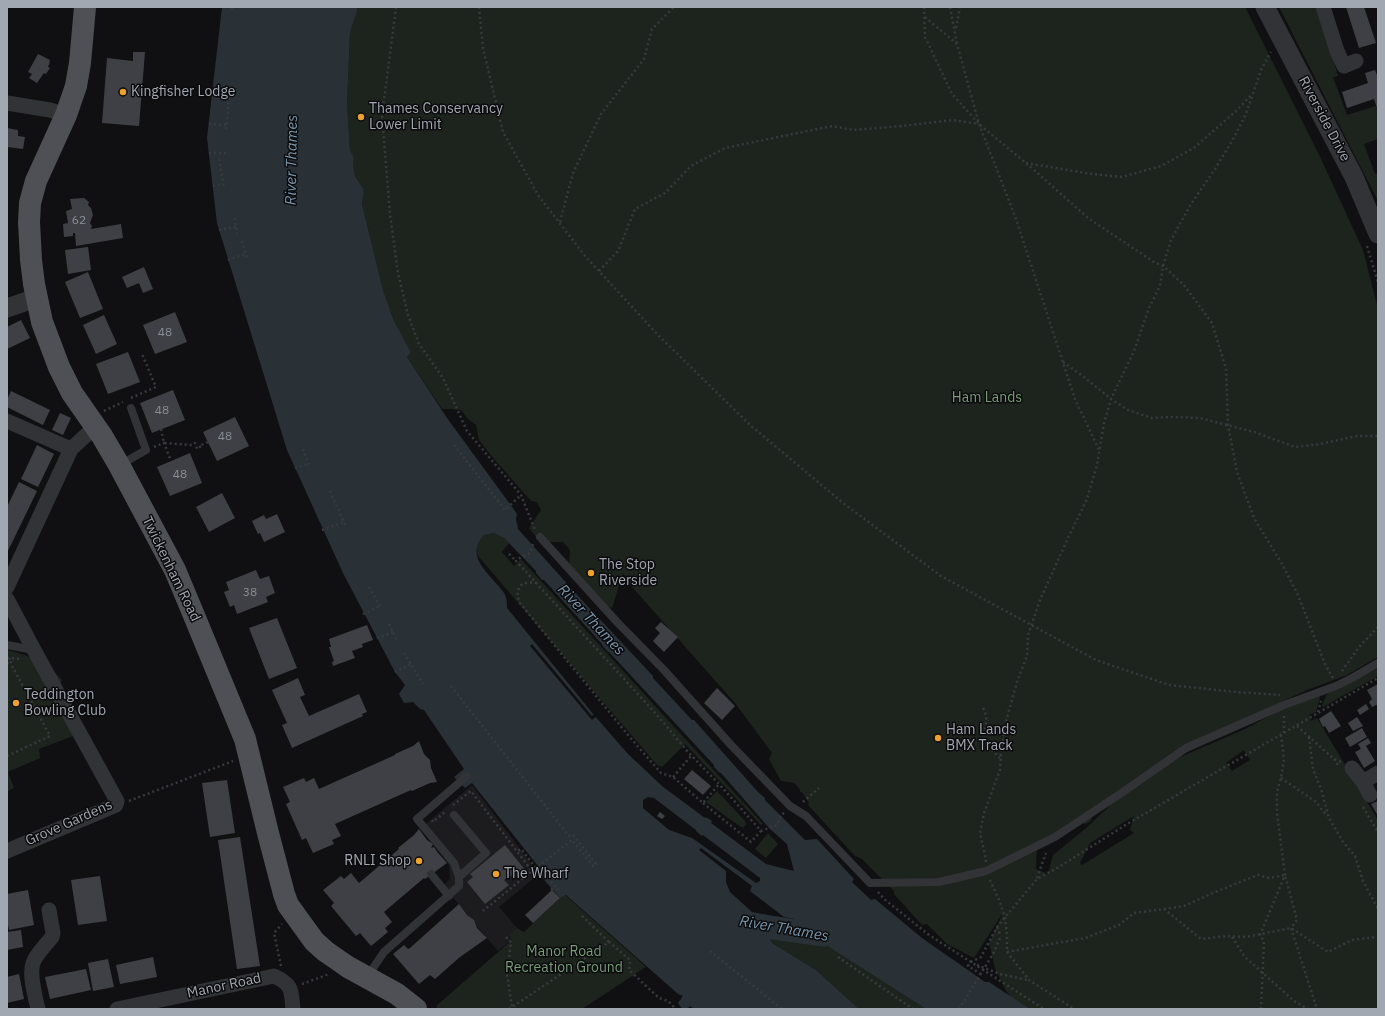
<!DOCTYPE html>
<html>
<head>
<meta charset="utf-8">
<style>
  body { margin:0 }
  #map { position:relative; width:1385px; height:1016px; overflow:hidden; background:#101012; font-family:"IBM Plex Sans",sans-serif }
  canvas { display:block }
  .frame { position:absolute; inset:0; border:8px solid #a2a8b2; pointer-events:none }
</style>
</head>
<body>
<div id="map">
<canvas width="1385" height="1016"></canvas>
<div class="frame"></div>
</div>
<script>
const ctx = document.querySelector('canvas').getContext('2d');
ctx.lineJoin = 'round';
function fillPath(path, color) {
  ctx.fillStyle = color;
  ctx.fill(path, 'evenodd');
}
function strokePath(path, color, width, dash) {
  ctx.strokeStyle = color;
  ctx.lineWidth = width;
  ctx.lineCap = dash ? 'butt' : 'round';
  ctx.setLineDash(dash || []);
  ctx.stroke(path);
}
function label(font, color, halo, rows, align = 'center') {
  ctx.font = font + ' "IBM Plex Sans",sans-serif';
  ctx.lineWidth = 3;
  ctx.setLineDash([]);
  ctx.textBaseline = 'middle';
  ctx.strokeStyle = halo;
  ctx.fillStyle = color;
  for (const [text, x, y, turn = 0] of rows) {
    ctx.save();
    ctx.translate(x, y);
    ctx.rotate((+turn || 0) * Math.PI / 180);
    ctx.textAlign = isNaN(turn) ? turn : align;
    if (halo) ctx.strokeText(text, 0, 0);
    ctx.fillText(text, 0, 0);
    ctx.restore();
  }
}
fillPath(new Path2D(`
  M472 785 539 874 499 907 517 928 509 934 512 939 498 951 445 888 444 885 450 879 449 865 421 828Z`), '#1c1c1f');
fillPath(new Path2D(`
  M357 7H1245L1322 161 1363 250 1378 309V657L1347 675 1307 690 1188 745 1178 758 1243 730 1277 712 1320 695V697L1316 712 1309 715 1311 721 1317 718 1378 820V1009H1027L1016 1003 1006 991 995 968 989 943 1004 911 974 958 947 944 927 924 922 925 894 894V891L862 859 855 856 808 805 809 803 802 792H800V790L795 783 781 781 769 759 772 753 735 703 633 588 623 573 612 608 591 599 585 581 569 566 570 550 563 542H540L529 528 541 510 537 502 531 501 494 459 479 440 476 425 468 419 461 410 451 409H442L407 357 411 352 394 321 383 290 362 204 364 190 355 176 353 165 354 158 350 150 347 104 350 33 357 11ZM1244 750 1250 760 1232 771 1226 763ZM1115 801 1085 829 1053 855 1048 874 1036 869 1037 844 1076 821 1085 824 1090 822 1098 804ZM1134 816 1130 830 1134 833 1082 865 1080 863 1090 843Z
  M1279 7H1315L1333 58 1338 76 1333 77 1347 115 1376 106 1378 112V139L1364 144 1375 174H1378V201Z
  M494 533 504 538 509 543 502 552 514 566 521 559 763 824 761 825 685 744 662 767 657 765 478 556C475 547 478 541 484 535Z
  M7 650 25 655 52 669 62 680 59 687 73 736 39 749 40 758 8 772 14 788 8 791Z
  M1378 668V676L1323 707 1322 705 1327 694Z
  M717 791 745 821 746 824 743 828 741 827 706 802Z
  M768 833 778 844 766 858 755 849Z
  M565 895 646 967 582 1009H439L436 1006 512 940 509 934 517 928 524 932 560 898Z
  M773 916 795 919 792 937 821 942 926 1009H859L816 970 772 943 770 938Z`), '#1d241d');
fillPath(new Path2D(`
  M222 7H357V11L350 33 347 104 350 150 354 158 353 165 355 176 364 190 362 204 383 290 394 321 411 352 407 357 447 418 515 511 517 514 516 519 518 529 579 597 653 676V678L692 720H694L758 792 765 798V800L805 840 817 839 854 879 852 882 871 900 875 899 922 938 985 982H989L1030 1009H926L821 942 791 937 795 919 784 917 750 891 752 886 701 848 699 850 726 871V882L730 892 752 912 773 916 770 938 772 943 816 970 859 1009H694L690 1006 687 1009H682L678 1003 683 996 678 994 566 895 560 898 539 874 542 872 538 866 472 783 465 788 454 777 464 769 424 710 420 709 413 702 404 703 399 694 405 685 395 672 343 573 287 450 217 223 207 138ZM494 533 504 538 536 571V573L542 580H544L602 644V645L608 652H609L714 765V767L720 773H721L770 829 787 844 794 871 766 864 711 823 712 821 706 817 705 818 662 786 628 754 594 715 507 608C507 604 507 597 504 593 492 575 463 558 484 535ZM648 797 654 798 696 830V831L702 836 703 835 760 878V881L756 883 692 838 669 830 643 808V800Z`), '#293137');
fillPath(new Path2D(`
  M532 644 592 716 595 713 598 715 592 720 530 646Z`), '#101012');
strokePath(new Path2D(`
  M740 923 823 935`), '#293137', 23);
fillPath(new Path2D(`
  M1346 7H1364L1376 43 1359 48Z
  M133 52H145L139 126 102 123 107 58 133 61Z
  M38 54 50 60 49 61 50 62 48 67 50 68 46 74 44 73 37 83 29 78 32 74 28 72Z
  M1375 70 1378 78V111L1374 99 1347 108 1342 92 1368 83 1365 73Z
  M7 128 18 130V136L25 137 23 149 7 147Z
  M84 198 89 202 88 205 91 208 93 215 90 223 92 226 91 229 121 224 123 238 76 246 75 233H73V236L64 237 63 224 68 223 66 211 72 209 70 199Z
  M88 247 91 270 68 274 65 250Z
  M144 267 153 289 143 293 139 283 127 288 122 277Z
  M88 272 103 309 80 318 65 282Z
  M175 312 187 342 155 354 143 325Z
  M104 315 117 344 96 354 83 325Z
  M21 320 30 338 7 349V327Z
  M128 352 140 382 108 394 96 364Z
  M173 390 185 420 152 433 140 403Z
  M11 391 50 410 43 425 7 407V400Z
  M60 413 71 418 63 435 52 430Z
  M235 417 249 446 217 461 203 432Z
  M37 445 54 454 38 487 21 479Z
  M190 453 202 483 170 496 157 467Z
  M19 482 37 491 7 553V507Z
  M222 493 235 518 209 532 196 507Z
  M277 514 285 532 264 542 260 533 258 534 252 521 264 515 266 519Z
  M256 570 260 579 269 576 275 593 266 597 268 602 237 614 234 605 230 607 224 592 229 590 226 582Z
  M277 618 297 668 269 679 249 628Z
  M661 622 678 637 664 652 653 641 660 633 655 628Z
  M367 625 373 640 362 644 363 647 352 651 355 658 333 666 332 662 334 661 329 647H331L329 639Z
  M298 678 305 695 300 697 309 716 359 694 367 712 362 714 363 716 292 748 282 725 287 723 272 690Z
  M1378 684V704L1372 707 1369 702 1372 699 1367 690Z
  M717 688 735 706 722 720 704 703Z
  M1366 704 1369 709 1360 715 1357 710Z
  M1331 711 1341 726 1329 733 1325 726 1323 727 1319 719Z
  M1357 717 1363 726 1353 731 1348 723Z
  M1362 728 1367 737 1350 747 1345 738Z
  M1368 738 1371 743 1366 746 1375 761 1364 768 1355 752 1361 749 1358 744Z
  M419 741 424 754 430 760 431 768 437 782 430 783 412 791 411 790 335 824 341 836 332 840 334 844 313 853 306 838 302 840 286 804 290 802 283 787 304 778 306 782 314 778 319 789 395 755V754L413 746Z
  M692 770 711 786 703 795 684 779Z
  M227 780 235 833 210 837 202 783Z
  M1378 801V816L1371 804Z
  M660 812 665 816 662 819 657 816Z
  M419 829 427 840 433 844 431 848 434 847 438 853 447 863 425 879 424 878 384 912 392 922 385 928 388 932 371 946 360 933 356 936 331 906 334 903 323 890 341 876 344 879 351 873 359 883 399 849 398 848 414 835Z
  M240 837 260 966 237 969 218 840Z
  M505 845 526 871 518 878 516 876 513 878 510 875 504 880 509 885 485 904 467 882 473 877 470 874Z
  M100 876 107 921 78 925 71 880Z
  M28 890 34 925 9 930 7 920V894Z
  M552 890 560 898 533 923 525 915Z
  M459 904 467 915 474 920 477 928 487 938 460 957 435 979 430 975 419 984 393 954 404 945 408 949 410 948Z
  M21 930 23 947 7 950V932Z
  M153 957 157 977 120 984 116 965Z
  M108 959 114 987 93 991 88 963Z
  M86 969 91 990 50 999 45 977Z
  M19 974 24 999 7 1003V977Z`), '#3f4045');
strokePath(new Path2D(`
  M396 7 382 116 390 214 398 273 408 315 419 344 443 378 467 431 521 495 535 530
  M479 7 483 48 503 132 538 195 585 256 658 335 750 425 843 503 941 576 1096 660 1169 685 1236 692 1280 695
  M924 7 925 37 952 94 979 124 1033 169 1088 218 1154 262 1163 266 1184 285 1212 323 1226 369 1228 425 1237 472 1254 518 1282 564 1298 595 1325 664 1333 678
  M950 7 957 44
  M232 9V7
  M925 17 957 44 979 124 1015 216 1075 399 1099 450
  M956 28 960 7
  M209 124 227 125
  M226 129 230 92
  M209 153H227
  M219 159 224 188
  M1026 163 1092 174 1122 177 1161 166 1194 148 1236 111 1252 94
  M213 186 223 184
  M235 218 237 234
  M560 222 573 173 601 114 644 59 652 29 674 7
  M219 230 236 227
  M242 241 247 259
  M1367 246 1378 282
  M228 260 245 254
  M599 271 618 251 635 209 665 193 691 166 725 148 832 126 853 130 902 126 953 120 979 124
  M1063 362 1084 377 1111 399 1128 410 1152 418 1173 417 1200 418 1254 432 1295 447 1320 444 1357 436H1378
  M131 398 156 387 142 354
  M104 411 123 402
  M161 429 164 443 192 445 195 443 197 449 200 447 199 446 208 442
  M454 445 505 510 521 495
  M154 447 164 443 171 461
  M303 449 310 468
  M295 468 309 464
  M330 491 346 527
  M322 530 344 522
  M533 544 530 553 521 557 516 561 657 715 688 752 719 784 761 831 777 825 781 815 784 813
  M509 554 516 561
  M537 583C521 581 515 586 519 602L633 741 661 773 673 777 703 803 719 784
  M369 587 381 608
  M363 614 380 606
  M389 624 397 640
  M377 638 393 632
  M404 653 423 684
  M7 658 22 659
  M7 664 10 659
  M1342 671 1359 647 1378 627
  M395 672 411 664
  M451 686 569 836 573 835 596 864 593 866 572 840 536 868 521 849 517 851
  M983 708C990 720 983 730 984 743
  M1318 712 1321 701
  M1297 726 1334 759 1341 762
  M1284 733V716
  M1309 737 1313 769 1321 789 1329 818 1343 842 1355 856 1363 881 1378 909
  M987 748 992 750 1000 758
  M7 756 50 736 11 664 10 658
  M1334 759 1339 767
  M673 777 691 756
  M1281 778 1316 802 1327 816
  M129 801 233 761
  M803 802 819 788
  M703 803 751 842 761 831
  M453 805 471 791 532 871 483 911
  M1363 807 1378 832
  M432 820 433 822 445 812
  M986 862 985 855 980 833 984 813 1000 770 1001 751 1006 721 1017 682 1027 656 1028 635 1040 600 1069 536 1087 499 1097 465 1104 423 1111 399 1134 351 1149 308 1160 286 1163 266 1171 240 1191 204 1215 169 1232 141 1246 114 1261 70 1271 52
  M1037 878 1046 853
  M990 880 1000 902 1005 918 1007 935V952L1029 980 1074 1009
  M551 882 559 890
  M551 890 555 887
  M878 892 884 899 929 935 1044 1009
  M1164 909 1184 906 1215 892 1258 875 1269 878 1285 875 1297 920 1291 928 1317 1009
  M582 916 609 942
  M997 927 1001 936
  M506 937 511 942 507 974 512 1007
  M1232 937 1245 957 1294 1001 1308 1009
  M710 951 782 1009
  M1007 952 1085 938 1119 925 1134 913 1164 909 1201 939 1227 936 1246 937 1291 928 1328 952 1352 940 1378 937
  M838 957 913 1009
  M977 965 1000 974 1028 980
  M281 966 274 933 282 924
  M981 974 968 966 971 962 981 957 997 927 1037 879 1059 867 1127 824 1378 678
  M302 984 329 974
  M509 1009 609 942 630 960 629 970 659 998 668 1001 676 1009
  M1261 1009 1264 941 1260 935 1285 875 1277 813V792L1281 778 1284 759 1281 735`), '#383a3e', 2.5, [2, 3]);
strokePath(new Path2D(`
  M120 465 146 450 131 408
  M540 537 617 622 664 670 731 745 790 806 806 816 870 883 939 882 986 871 1055 837 1120 794 1186 748 1284 705 1336 686 1352 678 1378 663
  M7 645 34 650
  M431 874 449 896
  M459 877 454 863 417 819 467 776
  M367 977 384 952 459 886V877L486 853 454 815`), '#313337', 8);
strokePath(new Path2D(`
  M1323 7 1337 51 1344 66 1356 61
  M7 103 50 110 66 115
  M7 421 71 449 95 427
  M7 587 71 449
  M7 599 34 650 117 801 116 805 7 851
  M1352 768 1363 782 1370 795
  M1363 782 1378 773
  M38 1009C35 996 29 975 33 963 36 954 46 945 52 937L53 933 49 910
  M117 1009 274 976C293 985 291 990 293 1009`), '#313337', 15);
strokePath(new Path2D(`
  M1265 7 1354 177 1378 234
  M7 308 36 298`), '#313337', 19);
strokePath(new Path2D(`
  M85 7 80 63 76 86 66 115 36 181 30 203 29 222 31 260 34 284 42 322 59 367 72 393 102 436 119 465 175 570 193 613 245 739 268 833 284 894 288 905 314 941 325 951 348 967 397 994 416 1009`), '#4e5055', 22);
strokePath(new Path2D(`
  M959 1009 993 954 1001 936`), '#383a3e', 2.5, [2, 3]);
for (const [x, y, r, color] of [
  [123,92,4,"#eca22e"],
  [361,117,4,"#eca22e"],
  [591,573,4,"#eca22e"],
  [16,703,4,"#eca22e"],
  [938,738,4,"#eca22e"],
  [419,861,4,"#eca22e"],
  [496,874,4,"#eca22e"]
]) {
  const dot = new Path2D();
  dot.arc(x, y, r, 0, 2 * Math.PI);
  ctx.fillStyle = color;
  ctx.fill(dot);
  strokePath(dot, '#0b0b0d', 1.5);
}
label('12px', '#898e97', null, [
  ["62",79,221],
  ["48",165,333],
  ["48",162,411],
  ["48",225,437],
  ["48",180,475],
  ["38",250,593]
]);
label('14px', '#a2a8b2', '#0b0b0d', [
  ["Kingfisher Lodge",131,92],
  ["Thames Conservancy",369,109],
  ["Lower Limit",369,125],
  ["The Stop",599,565],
  ["Riverside",599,581],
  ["Teddington",24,695],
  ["Bowling Club",24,711],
  ["Ham Lands",946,730],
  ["BMX Track",946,746],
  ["RNLI Shop",411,861,"right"],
  ["The Wharf",504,874]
], 'left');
label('14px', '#a2a8b2', '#0b0b0d', [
  ["Riverside Drive",1324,119,62],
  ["Twickenham Road",171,569,64],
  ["Grove Gardens",69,823,-24],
  ["Manor Road",224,986,-12]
]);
label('14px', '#799d79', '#0b0b0d', [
  ["Ham Lands",987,398],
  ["Manor Road",564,952],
  ["Recreation Ground",564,968]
]);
label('italic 15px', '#7997ad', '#0b0b0d', [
  ["River Thames",292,160,-89],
  ["River Thames",591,620,47],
  ["River Thames",784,929,10]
]);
</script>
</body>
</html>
